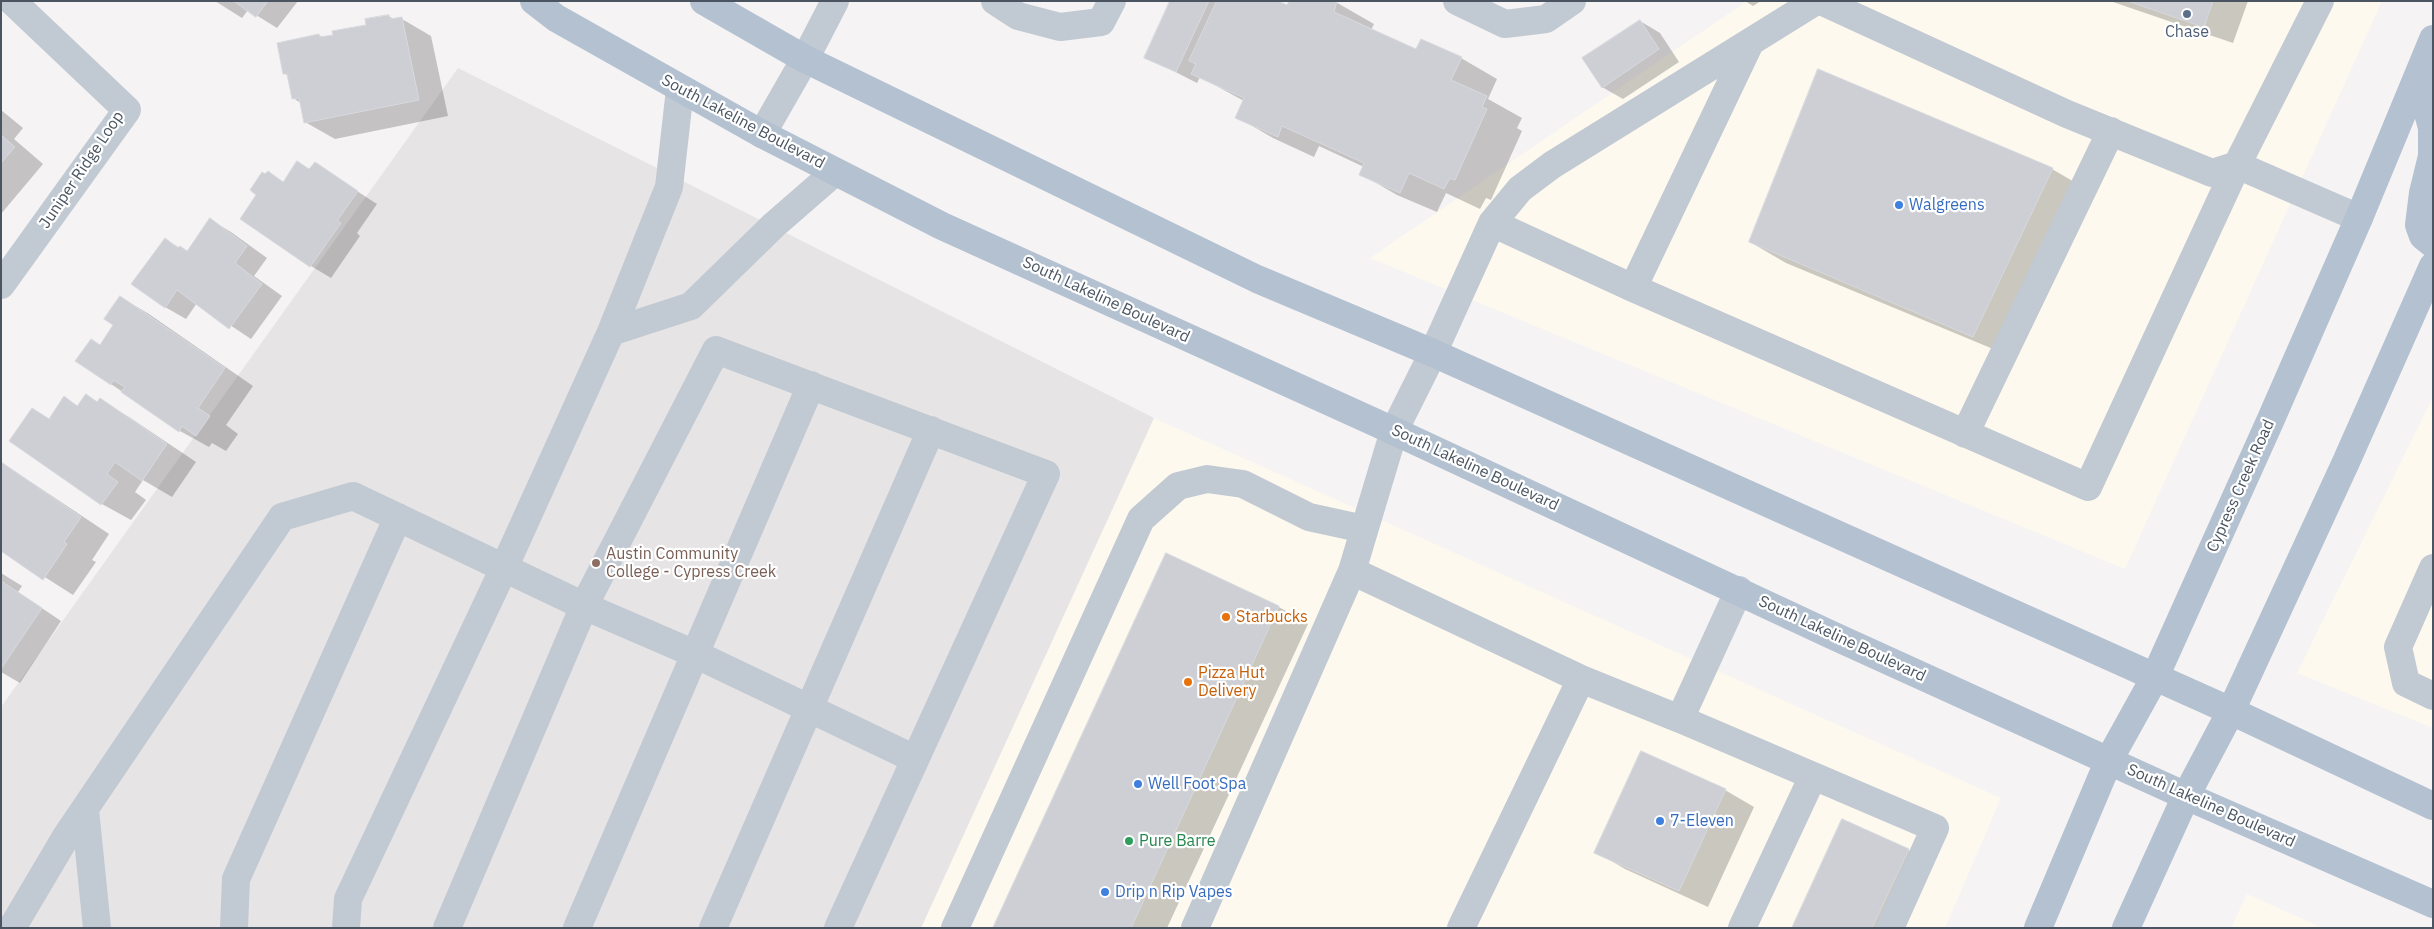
<!DOCTYPE html>
<html>
<head>
<meta charset="utf-8">
<style>
  body { margin:0 }
  #map { position:relative; width:2434px; height:929px; overflow:hidden; background:#f5f3f3; font-family:"IBM Plex Sans",sans-serif }
  canvas { display:block }
  .frame { position:absolute; inset:0; border:2px solid #4a5561; pointer-events:none }
</style>
</head>
<body>
<div id="map">
<canvas width="2434" height="929"></canvas>
<div class="frame"></div>
</div>
<script>
const ctx = document.querySelector('canvas').getContext('2d');
ctx.lineJoin = 'round';
function fillPath(path, color) {
  ctx.fillStyle = color;
  ctx.fill(path, 'evenodd');
}
function strokePath(path, color, width, dash) {
  ctx.strokeStyle = color;
  ctx.lineWidth = width;
  ctx.lineCap = dash ? 'butt' : 'round';
  ctx.setLineDash(dash || []);
  ctx.stroke(path);
}
function label(font, color, halo, rows, align = 'center') {
  ctx.font = font + ' "IBM Plex Sans",sans-serif';
  ctx.lineWidth = 4.5;
  ctx.setLineDash([]);
  ctx.textBaseline = 'middle';
  ctx.strokeStyle = halo;
  ctx.fillStyle = color;
  for (const [text, x, y, turn = 0] of rows) {
    ctx.save();
    ctx.translate(x, y);
    ctx.rotate((+turn || 0) * Math.PI / 180);
    ctx.textAlign = isNaN(turn) ? turn : align;
    if (halo) ctx.strokeText(text, 0, 0);
    ctx.fillText(text, 0, 0);
    ctx.restore();
  }
}
fillPath(new Path2D(`
  M1747 1H2382L2125 569 1370 258Z
  M2433 397V728L2297 673Z
  M1154 418 2001 798 1945 928H921Z
  M2247 894 2323 928H2231Z`), '#fdf9ef');
fillPath(new Path2D(`
  M458 68 1154 418 921 928H1V707Z`), '#e6e4e5');
fillPath(new Path2D(`
  M215 1H298L277 28 248 10 242 18Z
  M1172 1H1275L1287 7 1334 1 1374 24 1371 30 1417 51 1461 58 1497 79 1488 99 1522 118 1517 128 1522 131 1491 200 1486 198 1480 209 1446 193 1437 212 1397 195 1361 174 1364 167 1319 146 1314 157 1273 138 1237 117 1244 101 1200 77 1197 83 1146 57Z
  M1745 1H1761L1753 6Z
  M2110 1H2248L2233 43Z
  M389 16 395 20 402 19 431 36 448 116 335 139 305 122 301 103 293 98 289 76 284 73 319 35 324 38 367 26Z
  M1640 21 1660 33 1679 62 1623 99 1602 87Z
  M1 110 23 128 14 139 43 164 1 214Z
  M315 164 377 204 357 233 360 236 331 278 311 266 258 194 268 173 284 182 310 170Z
  M2052 169 2088 190 2010 356 1786 263 1750 242Z
  M211 220 231 232 267 258 254 276 282 296 251 339 197 303 186 319 165 307V240L188 252Z
  M120 297 149 314 253 386 226 425 238 434 226 451 212 443 209 447 180 431 111 384 101 346 115 324Z
  M86 395 98 402 100 400 129 417 196 462 172 497 143 480 135 492 146 500 131 520 102 504 32 409 50 419 65 398 78 406Z
  M1 462 109 534 92 560 96 562 73 595 1 549Z
  M1166 555 1279 607 1308 624 1167 928H995Z
  M1 573 22 586 18 592 61 621 20 683 1 672Z
  M1725 790 1754 807 1708 907 1625 869 1596 852Z
  M1908 850 1918 856 1885 928H1793Z`), '#0003');
const building = new Path2D(`
  M234 1H268L256 17Z
  M1170 1H1209L1176 72 1144 58Z
  M1217 1H1278L1287 5 1289 1H1337L1334 12 1416 49 1421 39 1462 57 1451 80 1487 96 1482 107 1487 109 1455 180 1450 178 1444 189 1409 173 1400 193 1359 175 1364 163 1282 126 1278 137 1235 118 1244 98 1191 74 1196 64 1189 61Z
  M2128 1H2213L2204 27Z
  M389 15 390 19 402 17 419 100 304 123 299 98 292 99 287 74H283L277 43 319 34 320 37 333 35 332 31 366 25 365 19Z
  M1640 20 1659 49 1602 88 1582 58Z
  M1818 69 2053 168 1973 337 1749 242Z
  M1 135 15 147 1 163Z
  M297 161 309 169 315 162 358 191 337 221 341 223 310 267 240 219 256 195 250 190 262 172 265 174 268 171 283 182Z
  M210 218 247 246 235 263 262 284 229 329 177 290 165 308 131 284 165 238 178 248 180 246 187 251Z
  M120 296 225 368 198 408 210 416 196 436 182 426 179 432 121 392 125 387 113 380 111 385 75 361 91 339 100 345 113 325 104 319Z
  M86 394 97 402 100 398 167 444 142 481 115 462 107 474 118 482 101 505 9 441 32 408 49 419 64 396 77 406Z
  M1 462 81 517 64 542 67 544 43 580 1 551Z
  M1166 553 1279 606 1131 928H993Z
  M1 581 42 608 1 669Z
  M1641 751 1726 789 1679 891 1594 853Z
  M1842 819 1909 849 1872 928H1792Z`);
fillPath(building, '#cdcfd5');
strokePath(building, '#d7d9de', 1);
strokePath(new Path2D(`
  M995 1 1018 16 1060 27 1101 22 1112 1
  M1457 1 1505 24 1546 19 1572 1
  M1821 1 2067 114 2212 173 2237 165 2359 218
  M680 89 669 187 611 332 691 306 774 225 835 172
  M762 134 805 59 835 1
  M1492 223 1633 288 2088 487 2237 165 2320 1
  M1 285 127 110 12 1
  M1633 288 1749 45
  M1965 434 2111 131
  M2433 568 2398 647 2406 683 2433 696
  M1352 571 1581 679
  M1680 719 1935 828 1890 928
  M85 810 97 928
  M12 928 67 835 282 517 353 496 584 606 716 350 1046 474 838 928
  M234 928 236 879 398 517
  M346 928 348 899 504 568 611 332
  M447 928 584 606 695 654 915 759
  M577 928 811 385
  M713 928 931 430
  M955 928 1141 519 1178 486 1207 479 1243 484 1309 517 1364 529
  M1195 928 1352 571 1394 431 1433 353 1492 223 1520 189 1552 165 1816 1
  M1461 928 1581 679 1680 719 1739 590
  M1742 928 1813 776`), '#c1c9d2', 28);
strokePath(new Path2D(`
  M534 1 556 18 762 134 942 226 1394 431 1836 637 2186 796 2433 904
  M704 1 805 59 1257 279 1433 353 2231 711 2433 806
  M2418 75 2432 128V156L2423 193 2419 225 2423 236 2433 244
  M2038 928 2109 760 2155 677 2271 419 2359 218 2433 39
  M2126 928 2186 796 2231 711 2346 462 2433 266`), '#b3c1d1', 28);
for (const [x, y, r, color] of [
  [2187,14,5,"#5c6f8a"],
  [1899,205,5,"#3f7fe0"],
  [596,563,5,"#8d6e63"],
  [1226,617,5,"#e8710a"],
  [1188,682,5,"#e8710a"],
  [1138,784,5,"#3f7fe0"],
  [1660,821,5,"#3f7fe0"],
  [1129,841,5,"#2e9e5b"],
  [1105,892,5,"#3f7fe0"]
]) {
  const dot = new Path2D();
  dot.arc(x, y, r, 0, 2 * Math.PI);
  ctx.fillStyle = color;
  ctx.fill(dot);
  strokePath(dot, '#fff', 2);
}
label('16px', '#4e5e75', '#fff', [
  ["Chase",2187,32]
]);
label('16px', '#4a5561', '#fff', [
  ["South Lakeline Boulevard",743,122,28],
  ["Juniper Ridge Loop",82,170,-56],
  ["South Lakeline Boulevard",1106,300,25],
  ["South Lakeline Boulevard",1475,468,25],
  ["Cypress Creek Road",2241,486,-66],
  ["South Lakeline Boulevard",1842,639,25],
  ["South Lakeline Boulevard",2211,806,24]
]);
label('16px', '#366cbe', '#fff', [
  ["Walgreens",1909,205],
  ["Well Foot Spa",1148,784],
  ["7-Eleven",1670,821],
  ["Drip n Rip Vapes",1115,892]
], 'left');
label('16px', '#785e54', '#fff', [
  ["Austin Community",606,554],
  ["College - Cypress Creek",606,572]
], 'left');
label('16px', '#c56008', '#fff', [
  ["Starbucks",1236,617],
  ["Pizza Hut",1198,673],
  ["Delivery",1198,691]
], 'left');
label('16px', '#27864d', '#fff', [
  ["Pure Barre",1139,841]
], 'left');
</script>
</body>
</html>
